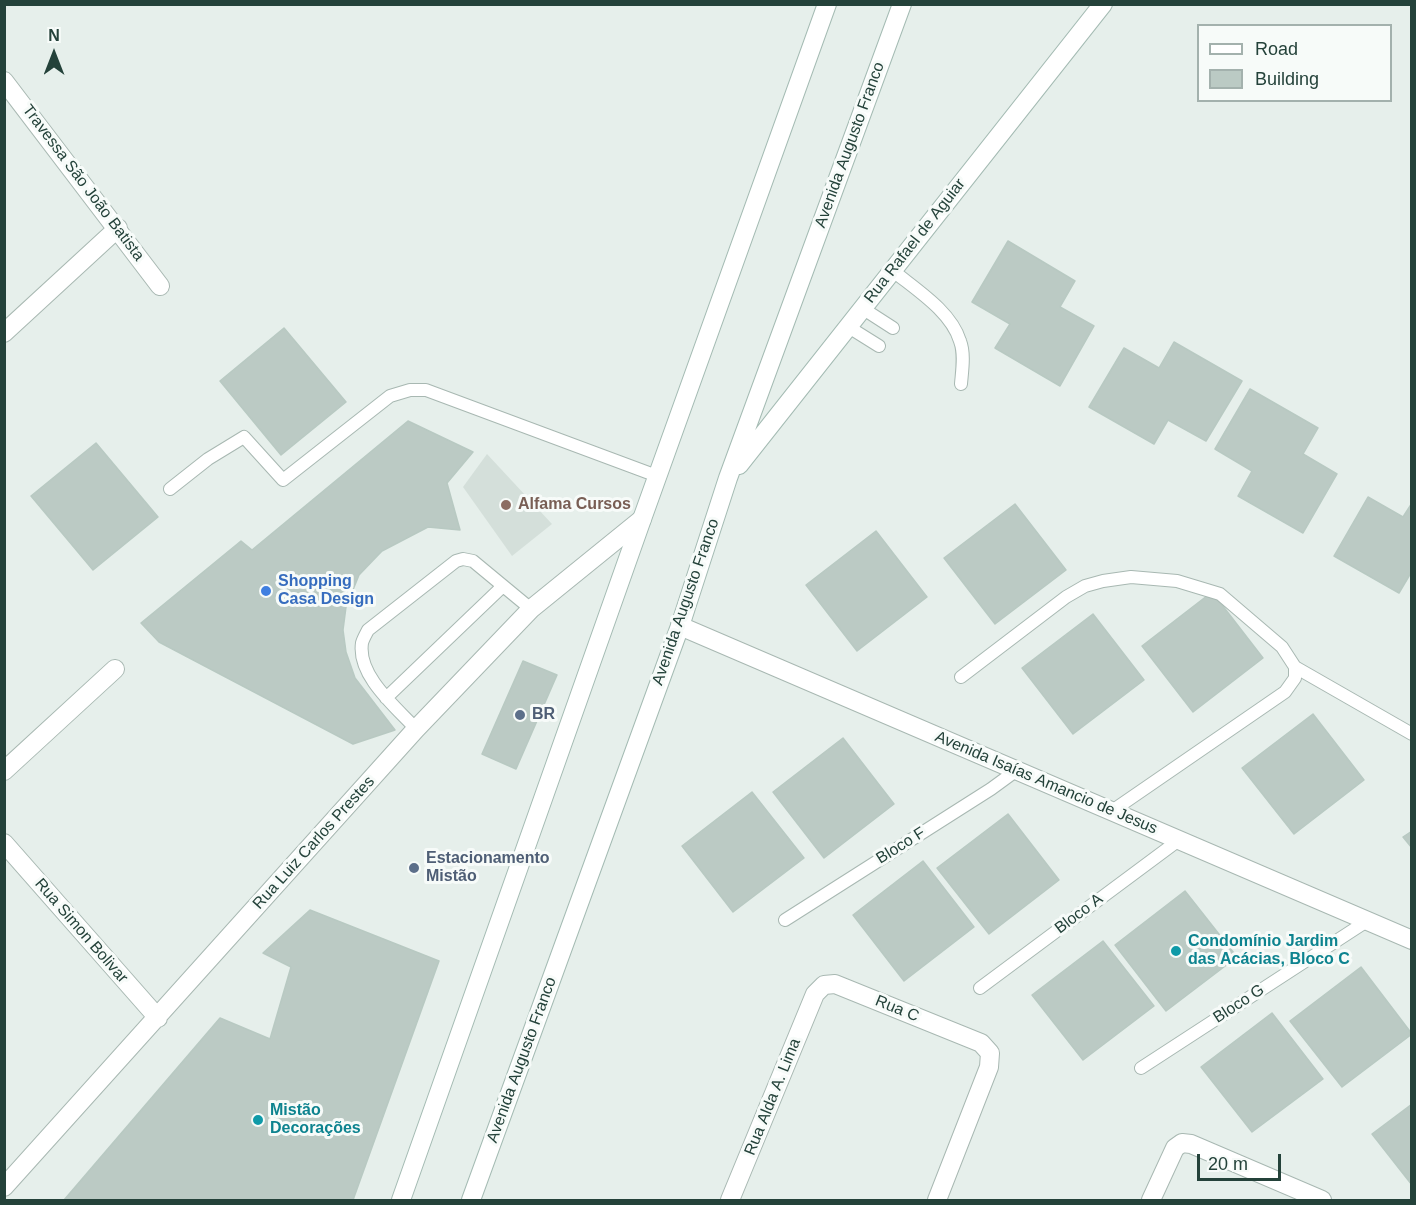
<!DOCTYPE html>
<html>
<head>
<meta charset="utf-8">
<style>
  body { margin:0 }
  #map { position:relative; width:1416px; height:1205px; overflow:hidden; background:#e6efeb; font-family:Arial,sans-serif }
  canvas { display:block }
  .frame { position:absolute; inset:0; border:6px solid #24423a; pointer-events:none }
  .legend { position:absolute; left:1197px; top:24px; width:195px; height:78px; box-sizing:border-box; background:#f7fbf9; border:2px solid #a3b1ad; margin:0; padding:8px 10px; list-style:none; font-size:18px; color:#24423a }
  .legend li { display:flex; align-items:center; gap:12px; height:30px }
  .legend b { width:30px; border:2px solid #a3b1ad }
  .north { position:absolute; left:24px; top:24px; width:60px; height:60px; -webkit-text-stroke:4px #f7fbf9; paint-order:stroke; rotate:0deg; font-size:16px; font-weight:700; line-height:24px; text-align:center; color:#24423a }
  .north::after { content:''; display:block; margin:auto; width:21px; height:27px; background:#24423a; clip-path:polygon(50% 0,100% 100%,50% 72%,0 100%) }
  .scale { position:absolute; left:1197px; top:1154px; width:84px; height:27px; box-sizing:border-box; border:3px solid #24423a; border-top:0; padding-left:8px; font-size:18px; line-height:21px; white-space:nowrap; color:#24423a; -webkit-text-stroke:4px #f7fbf9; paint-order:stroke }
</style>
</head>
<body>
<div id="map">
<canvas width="1416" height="1205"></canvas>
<div class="frame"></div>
<ul class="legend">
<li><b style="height:8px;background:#fff"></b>Road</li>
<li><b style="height:16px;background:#bbcac4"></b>Building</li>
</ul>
<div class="north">N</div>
<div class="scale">20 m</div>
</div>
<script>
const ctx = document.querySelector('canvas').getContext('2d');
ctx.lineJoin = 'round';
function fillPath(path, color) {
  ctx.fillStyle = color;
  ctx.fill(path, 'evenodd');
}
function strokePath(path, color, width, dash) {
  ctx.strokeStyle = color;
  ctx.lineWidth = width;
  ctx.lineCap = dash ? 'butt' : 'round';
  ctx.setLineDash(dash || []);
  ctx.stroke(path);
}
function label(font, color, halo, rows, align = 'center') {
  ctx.font = font + ' Arial,sans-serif';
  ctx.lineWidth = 6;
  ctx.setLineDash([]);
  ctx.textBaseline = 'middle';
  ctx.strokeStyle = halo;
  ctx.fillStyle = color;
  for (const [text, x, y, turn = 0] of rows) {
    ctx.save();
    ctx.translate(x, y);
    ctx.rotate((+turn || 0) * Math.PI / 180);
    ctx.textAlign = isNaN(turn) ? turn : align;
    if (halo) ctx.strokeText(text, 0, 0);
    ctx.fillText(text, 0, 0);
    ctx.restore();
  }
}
fillPath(new Path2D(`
  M487 454 552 524 512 556 463 487Z`), '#d4dfda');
const building = new Path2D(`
  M1008 241 1075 281 1060 307 1094 326 1060 386 995 348 1010 324 972 302Z
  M284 328 346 402 281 455 220 381Z
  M1174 342 1242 381 1206 441 1168 420 1154 444 1089 407 1124 348 1159 368Z
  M1250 389 1318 428 1303 454 1337 474 1303 533 1238 496 1252 471 1215 449Z
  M408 421 473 452 447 483 460 530 428 527 382 551 359 575 346 607 343 630 346 652 355 678 395 730 353 744 159 642 141 623 241 541 252 550Z
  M96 443 158 517 93 570 31 496Z
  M1368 497 1403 517 1412 503V571L1399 593 1334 556Z
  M1015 504 1066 570 995 624 944 558Z
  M876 531 927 597 857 651 806 585Z
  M1212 592 1263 658 1193 712 1142 646Z
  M1093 614 1144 680 1073 734 1022 668Z
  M523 661 557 675 516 769 482 754Z
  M1313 714 1364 780 1294 834 1242 768Z
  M843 738 894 804 824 858 773 792Z
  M752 792 804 858 733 912 682 846Z
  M1008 814 1059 880 989 934 937 868Z
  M1412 831V848L1403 837Z
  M923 861 974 927 904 981 853 915Z
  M1185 891 1237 957 1166 1011 1115 945Z
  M310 910 439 961 353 1200H64L220 1018 270 1039 291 967 263 953Z
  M1103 941 1154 1006 1083 1060 1032 995Z
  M1361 967 1412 1034 1342 1087 1290 1021Z
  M1272 1013 1323 1079 1252 1132 1201 1067Z
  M1412 1104V1185L1372 1134Z`);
fillPath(building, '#bbcac4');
strokePath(building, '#b8c9c2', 1.5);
const lane = new Path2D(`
  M892 270C915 289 951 311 960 341 965 354 962 371 961 384
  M862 308 893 328
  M847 326 879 346
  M170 489 208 459 244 437 283 480 390 396 410 390H426L657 476
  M1295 667 1412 734
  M961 677 1066 597 1085 586 1103 581 1131 577 1177 581 1220 594 1282 647 1295 667V678L1285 692 1112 811
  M386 698 503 586
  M416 729C397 708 357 676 362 643 363 639 366 634 368 630L456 561 463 559 473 561 531 609
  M785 920 991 789 1017 770
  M980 988 1179 840
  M1141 1068 1367 921`);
const street = new Path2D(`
  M4 81 160 286
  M4 333 118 228
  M680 626 1412 940
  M4 771 115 669
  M4 843 158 1018
  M4 1187 416 729 531 609 642 519
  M730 1200 815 994 824 985 835 984 981 1043 990 1053 989 1067 937 1200
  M1151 1200 1175 1148 1182 1143 1191 1144 1322 1200`);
const secondary = new Path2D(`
  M739 465 1103 4
  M401 1200 642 519 827 4
  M471 1200 680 626 728 478 902 4`);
strokePath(lane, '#a8b8b2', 14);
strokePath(street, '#a8b8b2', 20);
strokePath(secondary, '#a4bbb3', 20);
strokePath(lane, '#fff', 12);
strokePath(street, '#fff', 18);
strokePath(secondary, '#fff', 18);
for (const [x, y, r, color] of [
  [506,505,6,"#8d6e63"],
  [266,591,6,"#3f7fe0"],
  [520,715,6,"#5c6f8a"],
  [414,868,6,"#5c6f8a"],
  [1176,951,6,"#0f9aa8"],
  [258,1120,6,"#0f9aa8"]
]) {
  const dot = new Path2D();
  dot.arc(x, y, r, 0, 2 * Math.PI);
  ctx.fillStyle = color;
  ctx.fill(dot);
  strokePath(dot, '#f7fbf9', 2);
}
label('16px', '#24423a', '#f7fbf9', [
  ["Avenida Augusto Franco",850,145,-70],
  ["Travessa São João Batista",83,183,53],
  ["Rua Rafael de Aguiar",915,241,-52],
  ["Avenida Augusto Franco",686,602,-71],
  ["Avenida Isaías Amancio de Jesus",1046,783,23],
  ["Rua Luiz Carlos Prestes",314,843,-48],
  ["Bloco F",901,846,-32],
  ["Bloco A",1079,914,-37],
  ["Rua Simon Bolivar",81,931,49],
  ["Bloco G",1239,1004,-33],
  ["Rua C",897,1009,22],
  ["Avenida Augusto Franco",522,1060,-70],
  ["Rua Alda A. Lima",773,1097,-68]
]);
label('bold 16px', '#785e54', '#f7fbf9', [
  ["Alfama Cursos",518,505]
], 'left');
label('bold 16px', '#366cbe', '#f7fbf9', [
  ["Shopping",278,582],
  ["Casa Design",278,600]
], 'left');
label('bold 16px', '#4e5e75', '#f7fbf9', [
  ["BR",532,715],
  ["Estacionamento",426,859],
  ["Mistão",426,877]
], 'left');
label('bold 16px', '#0d838f', '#f7fbf9', [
  ["Condomínio Jardim",1188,942],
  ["das Acácias, Bloco C",1188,960],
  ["Mistão",270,1111],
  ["Decorações",270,1129]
], 'left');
</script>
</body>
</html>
